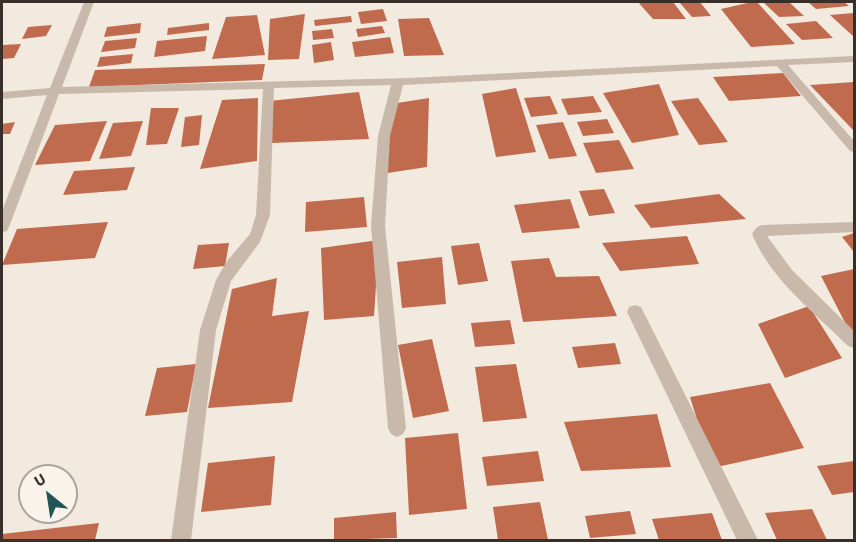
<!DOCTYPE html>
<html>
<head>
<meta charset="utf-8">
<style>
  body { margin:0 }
  #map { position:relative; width:856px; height:542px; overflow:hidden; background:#f2e9df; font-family:"Source Sans 3",sans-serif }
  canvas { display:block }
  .frame { position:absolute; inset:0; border:3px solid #382e2a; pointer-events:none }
  .north { position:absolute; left:18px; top:464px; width:60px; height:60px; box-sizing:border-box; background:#f9f3eb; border:2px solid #aca49e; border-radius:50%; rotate:330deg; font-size:16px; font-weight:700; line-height:24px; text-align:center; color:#382e2a }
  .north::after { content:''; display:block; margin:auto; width:21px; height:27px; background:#215357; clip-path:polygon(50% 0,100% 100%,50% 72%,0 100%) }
</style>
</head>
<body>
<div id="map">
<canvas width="856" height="542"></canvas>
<div class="frame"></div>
<div class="north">U</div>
</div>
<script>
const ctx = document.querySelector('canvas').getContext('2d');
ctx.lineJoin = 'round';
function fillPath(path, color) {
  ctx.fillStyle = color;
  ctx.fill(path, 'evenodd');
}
fillPath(new Path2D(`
  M638 2H673L686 19H653Z
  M700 2 711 16 692 17 680 3Z
  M752 2H757L795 44 751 47 721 9Z
  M763 2H789L804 16 779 17Z
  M808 2H844L849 6 816 9Z
  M383 9 387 21 361 24 358 12Z
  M854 13V37L830 15Z
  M305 14 299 59 268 60 270 19Z
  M257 15 265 55 212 59 226 17Z
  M351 16 352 22 315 26 314 20Z
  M429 18 444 55 404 56 398 19Z
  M816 21 833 38 802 40 786 24Z
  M141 23 140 33 104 37 107 27Z
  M209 23V30L167 35 168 28Z
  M52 25 46 36 22 39 28 27Z
  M382 26 385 33 358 37 356 29Z
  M332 29 334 38 313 40 312 31Z
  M207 36 205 51 154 57 157 41Z
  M390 37 394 53 355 57 352 42Z
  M137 38 135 48 101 52 105 41Z
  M331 42 334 60 314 63 312 45Z
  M21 44 14 58 2 59V45Z
  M133 54 131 63 97 67 100 57Z
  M265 64 262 80 89 87 95 70Z
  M783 73 801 96 729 101 713 77Z
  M854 82V131L810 85Z
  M659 84 679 135 632 143 603 93Z
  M516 88 536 152 496 157 482 94Z
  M359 92 369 139 272 143 269 101Z
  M550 96 558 114 531 117 524 98Z
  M593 96 602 112 568 115 561 99Z
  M258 98 257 161 200 169 222 100Z
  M429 98 427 167 381 174 391 104Z
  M698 98 728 142 699 145 671 101Z
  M151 108H179L167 144 146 145Z
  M202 115 199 145 181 147 185 117Z
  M607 119 614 133 583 136 577 122Z
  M107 121 90 161 35 165 55 125Z
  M143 121 131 156 99 159 113 123Z
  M15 122 10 134H2V124Z
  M563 122 577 156 549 159 536 125Z
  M619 140 634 169 596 173 583 143Z
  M135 167 127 190 63 195 74 171Z
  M604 189 615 213 589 216 579 191Z
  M719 194 746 219 651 228 634 205Z
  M364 197 367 227 305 232 306 202Z
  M570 199 580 228 522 233 514 205Z
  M108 222 95 258 2 265 17 229Z
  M854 233V252L842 237Z
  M687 236 699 264 620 271 602 243Z
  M379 240 374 316 324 320 321 248Z
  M229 243 225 266 193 269 198 245Z
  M479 243 488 281 458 285 451 246Z
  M442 257 446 304 402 308 397 262Z
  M549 258 556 277 599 276 617 316 523 322 511 261Z
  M854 269V340L821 276Z
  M277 278 272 316 309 311 292 402 208 408 232 289Z
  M809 306 842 358 785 378 758 324Z
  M510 320 515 344 475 347 471 323Z
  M432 339 449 411 413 418 398 345Z
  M615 343 621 364 578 368 572 347Z
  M196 364 187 412 145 416 157 368Z
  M516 364 527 418 483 422 475 367Z
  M770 383 804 448 712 468 690 397Z
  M657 414 671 467 581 471 564 422Z
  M458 433 467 509 409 515 405 438Z
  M538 451 544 481 487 486 482 457Z
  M275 456 271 505 201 512 208 463Z
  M854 461V492L832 495 817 466Z
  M540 502 548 540H498L493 507Z
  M812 509 827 540H777L765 513Z
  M630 511 636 534 590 538 585 516Z
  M396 512 397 538 334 540V518Z
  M712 513 722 540H659L652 519Z
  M99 523 95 540H2V534Z`), '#c06b4e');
fillPath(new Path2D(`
  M84 2H94L62 87 409 78 854 56V62L788 65 854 141V152L850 151 777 66 403 85 390 136 385 226 406 428 403 434 397 437 391 434 388 428 371 226 378 136 391 85 274 88 270 215 260 242 231 281 216 330 191 540H171L200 330 216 280 227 261 250 234 256 215 263 89 59 94 9 227 7 231 2 232V211L47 95 2 99V92L50 88Z
  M854 222V232L767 236 792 270 854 331V348L848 346C814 312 771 280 752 234L757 227 762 225Z
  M635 305 641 307 758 540H737L627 312 629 307Z`), '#c9b9ab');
</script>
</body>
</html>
